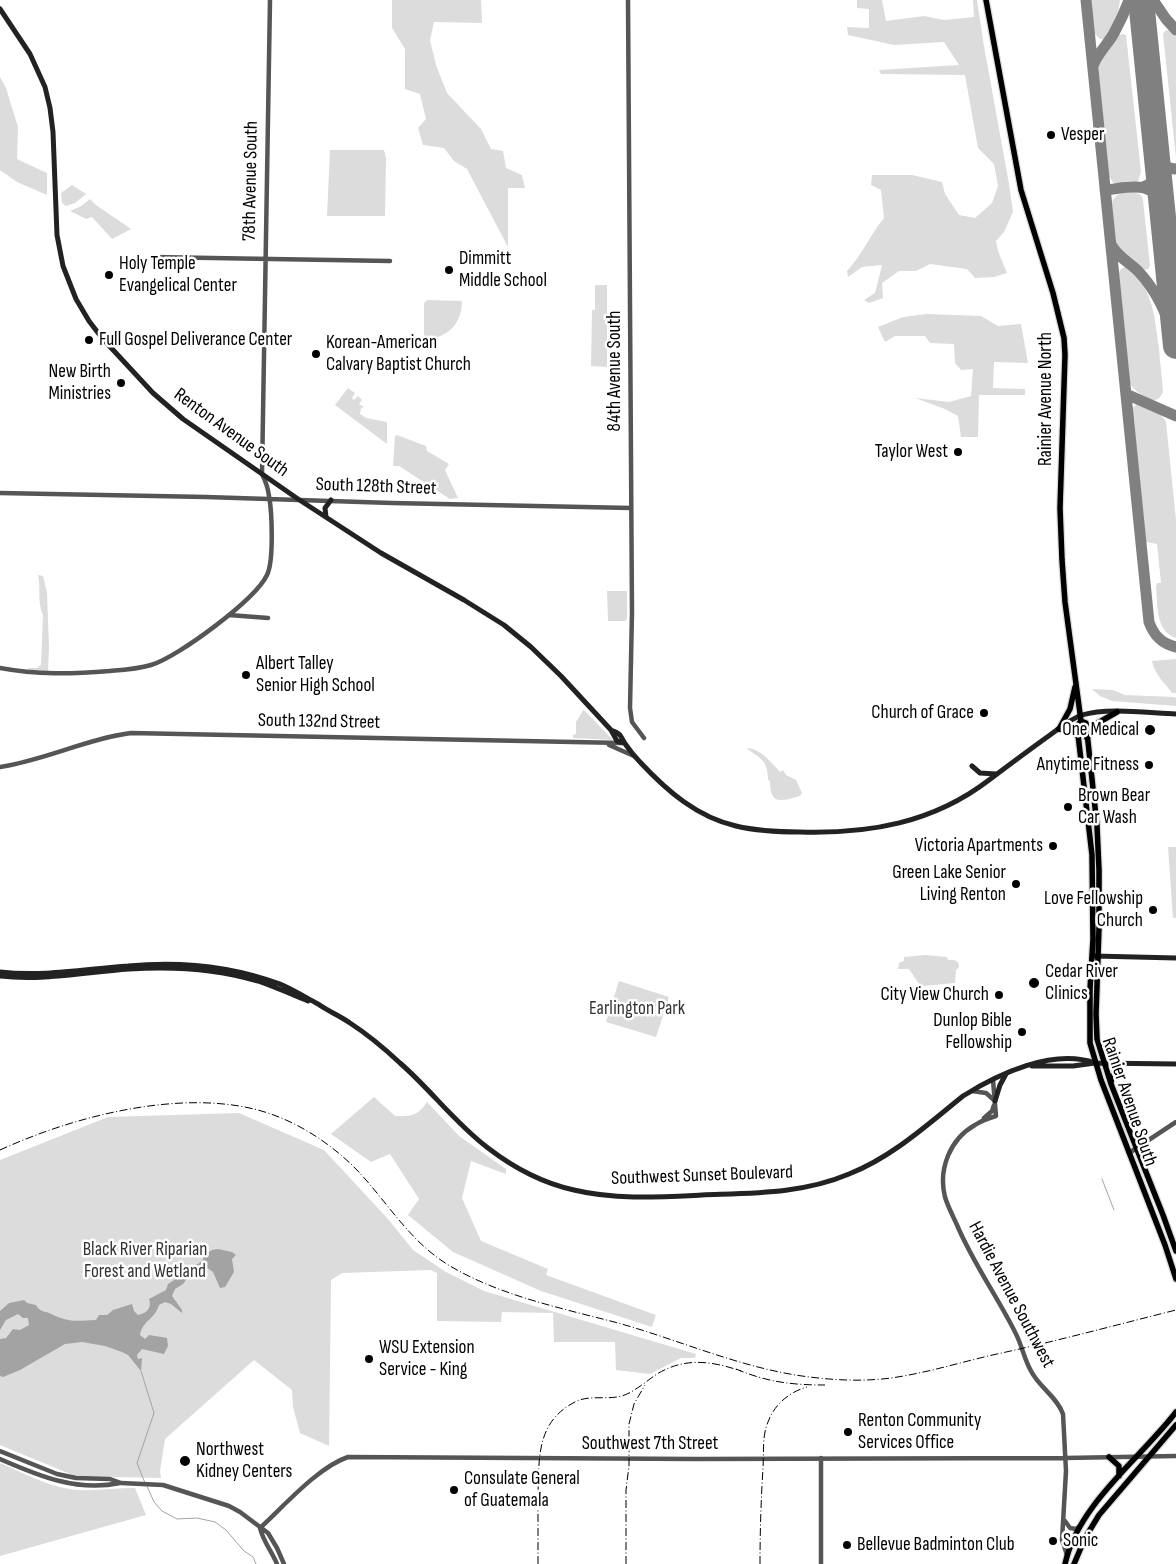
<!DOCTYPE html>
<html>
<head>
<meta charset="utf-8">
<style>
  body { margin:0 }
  canvas { display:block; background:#fff }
</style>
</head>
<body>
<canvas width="1176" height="1564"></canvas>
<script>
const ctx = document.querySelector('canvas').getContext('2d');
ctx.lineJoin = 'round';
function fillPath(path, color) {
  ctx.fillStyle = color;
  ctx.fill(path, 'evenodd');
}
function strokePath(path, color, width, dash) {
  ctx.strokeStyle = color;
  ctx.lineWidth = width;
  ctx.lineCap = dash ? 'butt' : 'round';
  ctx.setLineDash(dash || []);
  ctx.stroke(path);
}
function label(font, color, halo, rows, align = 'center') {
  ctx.font = font + ' "Sofia Sans Condensed",sans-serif';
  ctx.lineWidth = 5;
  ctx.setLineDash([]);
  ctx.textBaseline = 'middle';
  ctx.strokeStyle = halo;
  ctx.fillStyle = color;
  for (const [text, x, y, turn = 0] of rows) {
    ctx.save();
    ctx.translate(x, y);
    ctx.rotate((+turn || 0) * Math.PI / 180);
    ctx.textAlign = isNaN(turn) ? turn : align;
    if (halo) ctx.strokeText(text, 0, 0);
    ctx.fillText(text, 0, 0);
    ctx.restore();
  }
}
fillPath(new Path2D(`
  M392 0H481L482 23 434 22 430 40 436 65 447 93 481 129 491 149 503 151 506 168 522 175 525 188H508V247L467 169 454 161 444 148 423 145 418 128 426 119 420 94 405 89V49L392 28Z
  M857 0H882L886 21 924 16 944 20 974 17 973 0H977L984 46 1009 184 1013 212 1004 232 996 241 998 251 1007 273 994 277 975 278 967 269 930 264 916 271H899L882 283 883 298 869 303 864 300 875 293 882 265 862 267 848 277 847 271C863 254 869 236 884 218L881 190 871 185 872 175H912L942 182 945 194 959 215 975 218 992 203 998 186 994 164 978 148 965 75 881 74 879 70 959 65 944 42 894 45 848 35 847 27 869 28V9L857 8Z
  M1091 0H1120C1118 13 1116 31 1104 39H1100L1094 33Z
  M1168 30 1176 36V158L1163 34 1165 31Z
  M1123 34 1126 35 1141 172 1138 181 1135 184 1118 186 1114 184 1108 175 1098 63 1119 35Z
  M0 77 6 88 18 127 17 159 47 173V195L17 182 0 170Z
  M330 150H384L386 158 385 216H327Z
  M72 185 86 194 75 203 66 206 62 203 61 193Z
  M1134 192 1141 195 1143 200 1150 266 1148 269 1145 270C1135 265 1118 251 1115 240L1112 203C1115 192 1124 193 1134 192Z
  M90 199 96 205 131 229 112 239 92 217 86 219 70 211 81 206Z
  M1124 267H1128C1153 287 1155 319 1159 349 1160 363 1162 378 1163 392 1161 396 1159 400 1154 400 1148 400 1132 389 1130 384L1119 274 1120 270Z
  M595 285H607V367L591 366 592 310H595Z
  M427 300 462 301C462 324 447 339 424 339V303Z
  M927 314 981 316 998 326 1021 324 1028 363 994 362 993 388 1025 389V395H979L978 437H961L958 416 945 409 915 398 949 402 971 396 973 369 961 370 955 363 954 344 930 343 925 336H895L885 342 878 327 903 317Z
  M348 388 355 393 352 398 354 400 358 396 362 400 359 404 364 407 361 408 360 414 366 418 387 422V444L335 405Z
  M1137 404C1148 408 1161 411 1166 422L1176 520V638C1155 631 1158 605 1156 586L1157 583H1161L1157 544 1146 542 1132 408Z
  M397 435 426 446 427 451 449 464 445 470 458 498 450 499 399 466H393L395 436Z
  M38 575 43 576 47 592 49 647 48 672 32 671 27 668H37L41 665 43 615C37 602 41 588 38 575Z
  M607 591H627V619L625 621H608Z
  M1176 659V693H1172C1165 683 1154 674 1152 661Z
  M1092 689 1113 690 1125 695 1174 697 1176 698V706L1112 701 1100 696Z
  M584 709V710L613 740 573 738V735L576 734V722Z
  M746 748C760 748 771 762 780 772L783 770 786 775 796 780 802 793 800 796C782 801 770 806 770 781L768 780C768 760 760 758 746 748Z
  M1168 847H1176V918H1173Z
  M925 955 947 957 948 960H954L958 962 959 967 956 970 955 983 924 986 919 984 909 969H898L899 963 904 961V957Z
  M619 981 669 997 656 1037 606 1022Z
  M374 1097 395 1116C411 1116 417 1117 427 1102L459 1136 506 1169V1174L471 1161 462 1198 481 1241 548 1269 546 1275 656 1315 652 1327 541 1291 453 1252 408 1215 419 1199 390 1154 371 1162 331 1134Z
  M239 1113 324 1150 388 1219 413 1250 446 1272 484 1291 696 1354 695 1358H681L650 1374 616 1370 615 1342H554L553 1313 502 1312 501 1322 437 1321V1273L431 1270 342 1273 331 1280 329 1446 300 1433 293 1407 292 1390 254 1360 165 1439 160 1471 161 1478 75 1476 0 1445V1160L108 1117Z
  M0 1463C26 1474 52 1489 80 1490 98 1491 117 1488 135 1488L146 1515 0 1556Z`), '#dcdcdc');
fillPath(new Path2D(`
  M218 1249 232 1252 236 1255 232 1259 234 1272 225 1287 220 1288 213 1272 206 1267 193 1269 183 1284 175 1289 172 1296 182 1310V1313L171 1304 165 1302 159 1305C155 1319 143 1320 140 1335L145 1339 149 1335 167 1338 168 1346 164 1354 142 1349 137 1355 138 1359 142 1358 141 1371 128 1355 122 1352 105 1346 82 1342 65 1344 20 1370 3 1377 0 1376V1339L6 1338 13 1329 20 1330 29 1325 28 1318H23L18 1314 6 1320 0 1330V1311L9 1303 24 1300 27 1303 36 1305C39 1311 43 1311 49 1313 70 1323 74 1321 96 1320L99 1315H107L113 1310 132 1304 134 1311 138 1315C147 1313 152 1308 149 1299L166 1290 168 1284 182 1275 190 1266 198 1264 203 1260 204 1255 212 1250Z`), '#a3a3a3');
strokePath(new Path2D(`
  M1102 1179 1114 1210
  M141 1371 154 1413 137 1463 145 1483
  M147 1486 154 1502 162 1511 177 1519 197 1518 215 1522 226 1530 244 1551 253 1557 256 1564`), '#a3a3a3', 1);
strokePath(new Path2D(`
  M1086 0 1149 622C1154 636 1162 644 1176 647
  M1153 0 1166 19 1176 30
  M1093 66C1097 54 1108 44 1114 33 1120 22 1125 11 1129 0
  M1157 155C1161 164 1166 169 1176 169
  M1143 187C1153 184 1156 177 1158 166
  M1105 190C1128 188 1153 179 1162 206
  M1111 244C1115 255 1130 263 1138 271 1158 292 1169 318 1176 346
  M1126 394 1176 416`), '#808080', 11);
strokePath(new Path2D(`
  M1141 0 1176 346`), '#808080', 26);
const primary = new Path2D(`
  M986 0 1021 190 1053 293 1064 338 1065 355 1060 508 1062 560 1065 602 1081 721 1077 726 1092 855 1093 939 1090 989V1043L1101 1080 1165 1245 1176 1279
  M1081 721 1086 723 1097 826 1099 870V928L1096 1014 1097 1039 1111 1084 1163 1215 1176 1251
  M1059 729 1070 709 1075 687
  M1059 729C1067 729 1074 729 1078 737
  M1087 738 1096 724 1117 712
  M1111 1082 1115 1069 1122 1064
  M1109 1457 1119 1466V1476
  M1065 1564C1078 1504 1140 1459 1176 1412
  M1074 1564 1085 1538 1099 1515 1176 1425`);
strokePath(primary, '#dbdbdb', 8);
strokePath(new Path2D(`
  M628 0 632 612 630 708 632 722 644 738
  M153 257 390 261
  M0 493 206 497 392 503 631 508
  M229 615 268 618
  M0 668C37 675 72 674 110 671 123 670 138 669 151 665 178 657 255 600 267 575 274 561 272 512 269 496 268 488 266 482 262 474L270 0
  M609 745 634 756
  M0 767C45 760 86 739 131 733L622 743
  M993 1080 996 1116C989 1118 981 1121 975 1125 950 1139 938 1169 945 1197 948 1207 953 1216 957 1225 973 1263 997 1296 1015 1332 1022 1345 1024 1359 1031 1371 1039 1387 1057 1397 1063 1414L1066 1471 1062 1540 1067 1555
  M972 1091 986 1093 995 1101
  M984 1118 992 1111 994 1105
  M1129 1153 1176 1122
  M0 1451 57 1474 76 1478 110 1479 121 1483 163 1485 229 1506 240 1512 268 1533 277 1548 284 1564
  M821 1458V1564
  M0 1459C39 1476 77 1492 120 1483
  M1065 1521 1070 1528 1076 1529 1080 1526
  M260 1528C284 1506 318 1467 348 1457L696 1459 1065 1458 1176 1456
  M260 1528C263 1541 272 1552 277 1564`), '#555', 4.5);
strokePath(new Path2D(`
  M0 9 30 54 45 87 50 108 53 132 57 235 63 266 76 299 89 321 102 338 153 393 183 419 298 499 381 553 464 600 504 625 531 647 561 676 611 730 617 741 624 743
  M326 517 325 508 331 500
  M611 730C623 734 620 737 626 745 630 751 635 757 640 762 667 791 697 817 736 826 757 831 779 832 800 832 869 834 933 823 989 780 1009 765 1029 750 1050 735 1060 728 1070 719 1082 715 1107 707 1149 713 1176 714
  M972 766 980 773 996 774
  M1094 956 1176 958
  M0 972C43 977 85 969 128 966 179 961 231 966 280 984 294 990 305 997 318 1004 328 1011 340 1016 350 1023 367 1034 385 1049 400 1063 431 1090 455 1123 488 1148 514 1168 542 1183 574 1190 615 1200 660 1197 702 1195 752 1193 802 1194 849 1174 892 1157 927 1125 963 1096 998 1074 1053 1048 1095 1063
  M0 976C43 981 86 972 129 969 172 966 217 969 258 981 275 987 291 994 308 1001
  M1032 1066H1073L1095 1063 1176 1064
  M995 1101 1000 1085 1006 1074`), '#222', 5);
strokePath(primary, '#000', 5.5);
strokePath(new Path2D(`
  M0 1150C72 1117 175 1090 254 1109 291 1118 325 1139 353 1166 386 1199 408 1241 450 1266 501 1296 561 1308 618 1323 679 1340 739 1367 802 1376 831 1380 861 1382 891 1378 927 1373 961 1362 997 1354 1057 1341 1116 1325 1176 1310
  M736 1369C767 1382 791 1385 825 1385
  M538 1564C538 1543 538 1521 538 1500 539 1460 535 1421 577 1401 593 1394 613 1402 629 1393 639 1388 648 1380 657 1374 685 1357 712 1361 741 1371
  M626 1564V1490L629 1466V1424L634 1404 645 1385
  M760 1564C760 1532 761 1500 763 1468 764 1452 762 1436 768 1422 774 1405 789 1392 807 1387`), '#000', 1, [8, 2.5, 1, 2.5]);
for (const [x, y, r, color] of [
  [1051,135,5,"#000"],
  [449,270,5,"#000"],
  [109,275,5,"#000"],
  [89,340,5,"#000"],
  [316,354,5,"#000"],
  [121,383,5,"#000"],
  [958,452,5,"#000"],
  [246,675,5,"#000"],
  [984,713,5,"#000"],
  [1150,730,6,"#000"],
  [1149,765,5,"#000"],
  [1068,807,5,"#000"],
  [1053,846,5,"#000"],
  [1016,884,5,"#000"],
  [1153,910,5,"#000"],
  [1034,983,6,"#000"],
  [999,995,5,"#000"],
  [1022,1032,5,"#000"],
  [369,1359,5,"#000"],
  [848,1432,5,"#000"],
  [185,1461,6,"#000"],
  [454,1490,5,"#000"],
  [1053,1541,5,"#000"],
  [847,1545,5,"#000"]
]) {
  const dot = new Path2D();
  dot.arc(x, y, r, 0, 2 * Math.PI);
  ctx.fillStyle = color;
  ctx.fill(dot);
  strokePath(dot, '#fff', 2);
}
label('19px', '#000', '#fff', [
  ["Vesper",1061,135],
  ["Dimmitt",459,259],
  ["Middle School",459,281],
  ["Holy Temple",119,264],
  ["Evangelical Center",119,286],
  ["Full Gospel Deliverance Center",99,340],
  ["Korean-American",326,343],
  ["Calvary Baptist Church",326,365],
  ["New Birth",111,372,"right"],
  ["Ministries",111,394,"right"],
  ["Taylor West",948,452,"right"],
  ["Albert Talley",256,664],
  ["Senior High School",256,686],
  ["Church of Grace",974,713,"right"],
  ["One Medical",1139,730,"right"],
  ["Anytime Fitness",1139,765,"right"],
  ["Brown Bear",1078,796],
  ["Car Wash",1078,818],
  ["Victoria Apartments",1043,846,"right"],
  ["Green Lake Senior",1006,873,"right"],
  ["Living Renton",1006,895,"right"],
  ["Love Fellowship",1143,899,"right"],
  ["Church",1143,921,"right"],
  ["Cedar River",1045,972],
  ["Clinics",1045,994],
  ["City View Church",989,995,"right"],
  ["Dunlop Bible",1012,1021,"right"],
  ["Fellowship",1012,1043,"right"],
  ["WSU Extension",379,1348],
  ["Service - King",379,1370],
  ["Renton Community",858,1421],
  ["Services Office",858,1443],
  ["Northwest",196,1450],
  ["Kidney Centers",196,1472],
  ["Consulate General",464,1479],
  ["of Guatemala",464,1501],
  ["Sonic",1063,1541],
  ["Bellevue Badminton Club",857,1545]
], 'left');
label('19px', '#000', '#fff', [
  ["78th Avenue South",251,181,-89],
  ["84th Avenue South",615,371,-90],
  ["Rainier Avenue North",1046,399,-90],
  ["Renton Avenue South",231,433,36],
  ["South 128th Street",376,487,2],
  ["South 132nd Street",319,722,1],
  ["Rainier Avenue South",1129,1102,71],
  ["Southwest Sunset Boulevard",702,1176,-2],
  ["Hardie Avenue Southwest",1011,1295,62],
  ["Southwest 7th Street",650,1444]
]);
label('19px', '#333', '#fff', [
  ["Earlington Park",637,1009],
  ["Black River Riparian",145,1250],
  ["Forest and Wetland",145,1272]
]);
</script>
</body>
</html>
